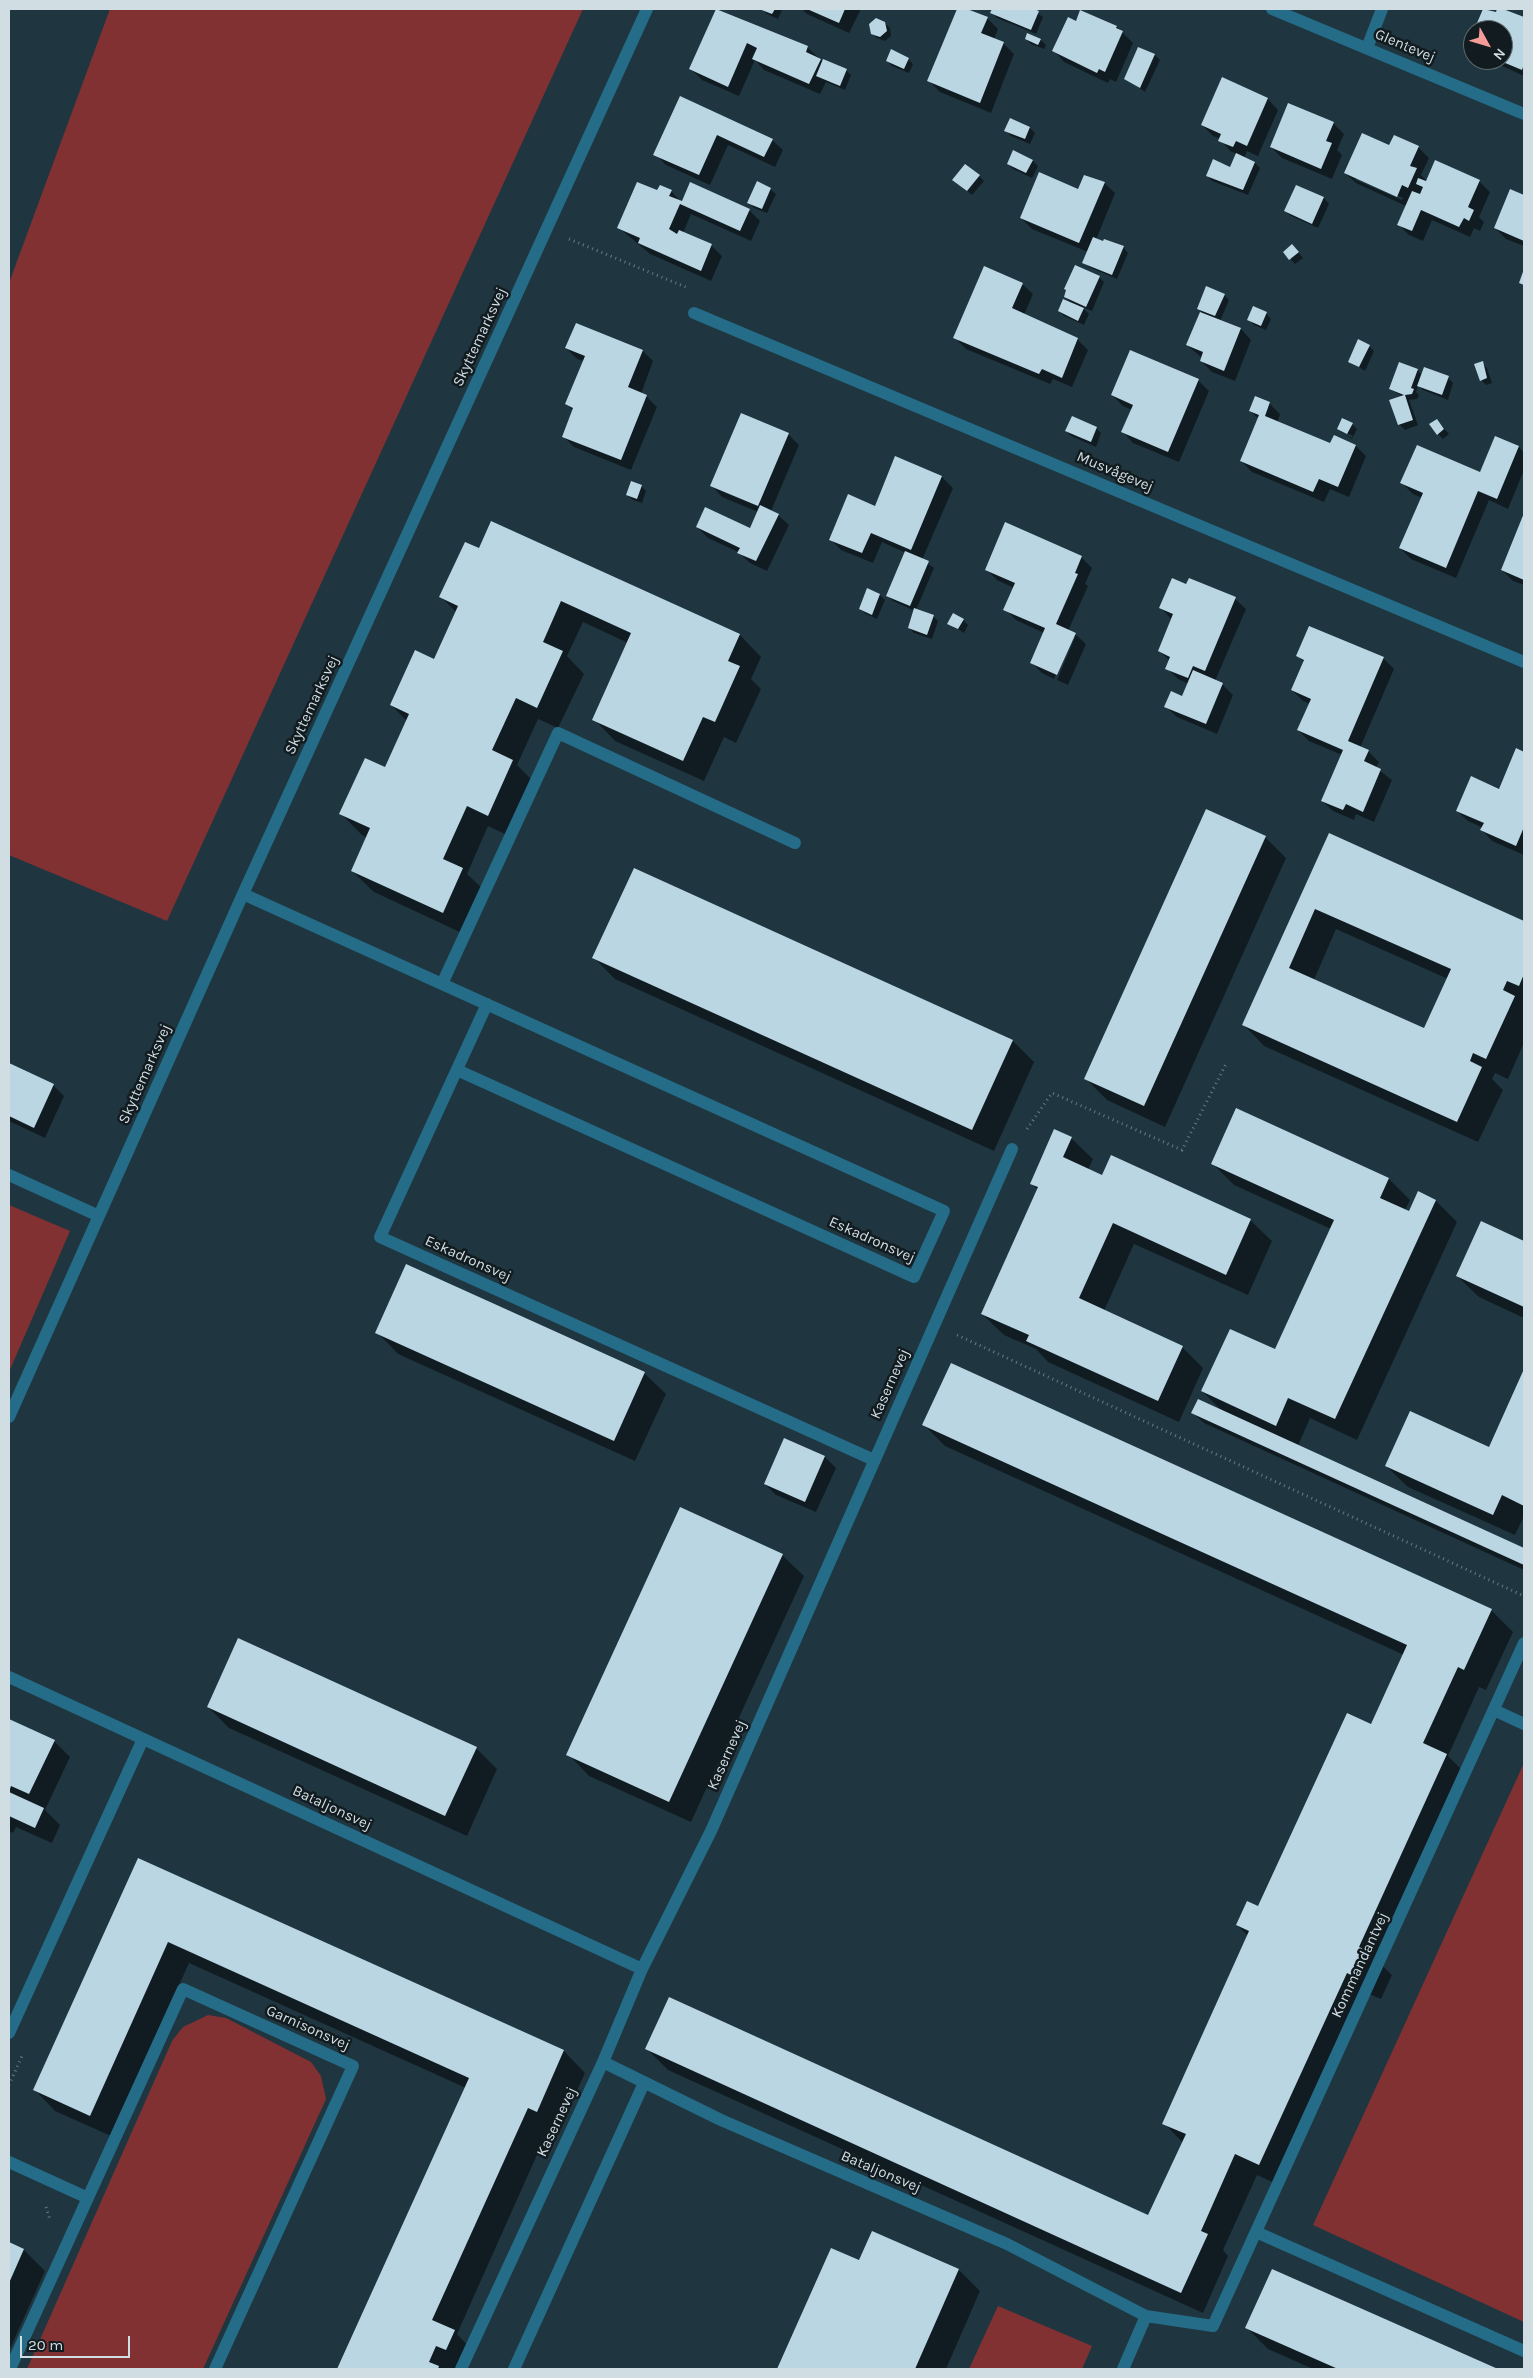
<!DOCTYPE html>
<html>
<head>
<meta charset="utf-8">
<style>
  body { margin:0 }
  #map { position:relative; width:1533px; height:2378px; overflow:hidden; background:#1f3640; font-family:Karla,sans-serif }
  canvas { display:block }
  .frame { position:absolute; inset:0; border:10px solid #d0dee4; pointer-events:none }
  .north { position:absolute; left:1463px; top:20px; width:50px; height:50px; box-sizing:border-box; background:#121c20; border:1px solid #5e6a6e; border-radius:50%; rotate:129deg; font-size:14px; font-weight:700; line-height:20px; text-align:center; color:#d0dee4 }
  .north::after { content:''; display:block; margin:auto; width:18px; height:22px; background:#f59b98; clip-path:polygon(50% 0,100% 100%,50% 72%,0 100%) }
  .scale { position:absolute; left:20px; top:2336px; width:110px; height:22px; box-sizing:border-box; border:2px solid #d0dee4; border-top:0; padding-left:6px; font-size:15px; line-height:18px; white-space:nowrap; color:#d0dee4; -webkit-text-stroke:4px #121c20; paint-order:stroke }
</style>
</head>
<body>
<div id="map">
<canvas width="1533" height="2378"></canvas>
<div class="frame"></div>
<div class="north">N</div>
<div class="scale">20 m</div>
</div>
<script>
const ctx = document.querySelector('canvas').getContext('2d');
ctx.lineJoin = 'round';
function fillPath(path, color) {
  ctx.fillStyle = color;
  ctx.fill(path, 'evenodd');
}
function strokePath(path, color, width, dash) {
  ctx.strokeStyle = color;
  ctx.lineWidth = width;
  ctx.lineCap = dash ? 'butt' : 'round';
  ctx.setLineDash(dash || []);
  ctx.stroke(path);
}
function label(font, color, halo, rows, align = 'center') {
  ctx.font = font + ' Karla,sans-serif';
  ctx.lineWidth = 5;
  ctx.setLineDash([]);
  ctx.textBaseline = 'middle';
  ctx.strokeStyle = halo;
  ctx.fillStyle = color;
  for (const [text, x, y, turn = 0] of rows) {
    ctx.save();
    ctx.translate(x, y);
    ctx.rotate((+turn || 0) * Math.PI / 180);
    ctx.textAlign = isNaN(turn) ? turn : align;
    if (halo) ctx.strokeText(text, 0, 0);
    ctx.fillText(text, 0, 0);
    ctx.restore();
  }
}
fillPath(new Path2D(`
  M110 9H583L167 921 9 855V283Z
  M9 1205 70 1231 9 1372Z
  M1524 1763V2322L1313 2225Z
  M208 2015 226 2018 311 2062 321 2076 326 2099 203 2369H27L172 2041 183 2027Z
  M998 2306 1092 2346 1082 2369H969Z`), '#823132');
fillPath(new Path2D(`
  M762 9H781L782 10 778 19 767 14Z
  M802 9H861L849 33 807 14Z
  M958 9H964L987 18 998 29 994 39 1004 44 1014 54 991 113 940 92 929 81Z
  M994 9H1031L1043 17 1036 34 997 18 992 13Z
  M1484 9 1497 14 1499 9 1524 19V76L1489 60H1503V30H1476Z
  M716 11 807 47 823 62 846 70 851 75 845 90 826 82 820 94 764 70 755 60 739 96 702 80 691 69Z
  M1081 11 1117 27 1133 43 1116 82 1110 79 1108 83 1064 62 1054 51 1076 22Z
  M884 23 890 28 891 36 885 41 877 38 872 33Z
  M1026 39 1041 40 1046 45 1044 49 1031 44Z
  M1138 48 1155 55 1160 60 1145 92 1126 78Z
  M908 59 913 64 909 73 892 66 887 61Z
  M1222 79 1268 99 1278 110 1258 156 1247 151 1244 158 1255 163 1260 168 1248 195 1212 181 1207 176 1230 169 1237 154 1230 151 1220 139 1213 136 1202 125Z
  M681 98 772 140 783 150 775 167 728 145 710 185 666 165 655 154Z
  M1011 120 1030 128 1035 133 1030 144 1011 136 1006 131Z
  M1333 123 1344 134 1337 150 1342 155 1332 179 1282 158 1271 147Z
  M1390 147H1418L1429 158 1421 175 1427 181H1479L1490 192 1479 217 1484 222 1480 231 1474 228 1470 237 1432 220 1423 241 1409 235 1398 224 1406 206 1356 183 1345 173ZM1356 177 1403 198 1402 200 1356 180Z
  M1014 152 1033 161 1038 166 1032 178 1013 169 1008 164Z
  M979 176 984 181 972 195 959 184Z
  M1104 183 1115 193 1096 240 1123 247 1128 253 1117 279 1089 267 1084 262 1088 252 1032 229 1021 218 1078 190Z
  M1297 186 1324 198 1329 204 1318 228 1291 216 1286 211Z
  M770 189 776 194 767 213 754 208 749 203Z
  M671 191 682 203 749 210 760 221 751 241 691 214 683 233 711 245 722 256 711 281 650 254 618 227 658 192Z
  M1511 191 1524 197V246L1506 239 1495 228Z
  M1297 251 1303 258 1295 264 1284 252Z
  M1099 277 1104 282 1092 311 1082 307 1089 314 1084 325 1064 316 1059 311 1072 304 1065 297Z
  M1022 284 1033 294 1024 315 1078 340 1088 350 1072 387 1053 379 1050 384 966 349 955 338Z
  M1224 295 1229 300 1220 321 1241 329 1251 340 1235 381 1212 372 1201 361 1202 358 1187 345 1201 311 1198 308Z
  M1266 313 1271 319 1266 330 1254 325 1249 320Z
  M1369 346 1374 351 1365 371 1350 361Z
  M566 348 643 351 653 361 641 394 646 396 657 407 631 470 574 447 563 436 573 411 567 404 584 361 577 359Z
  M1482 363 1487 368 1492 383 1486 385 1481 380Z
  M1417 370 1422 375 1448 378 1453 383 1448 400 1423 390 1418 386 1416 392 1419 395 1417 399 1409 400 1418 425 1405 430 1400 425 1391 401 1403 397 1390 389Z
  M1198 380 1209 391 1179 462 1133 443 1123 432 1132 410 1123 406 1112 395Z
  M1269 403 1280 414 1277 423 1331 445 1356 446 1366 456 1349 497 1330 489 1324 502 1252 472 1241 461 1259 419 1250 411Z
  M1437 420 1449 434 1443 439 1438 434Z
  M1352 424 1357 429 1352 439 1343 434 1352 438 1353 436 1343 431V433L1339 429Z
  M1096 428 1101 433 1096 447 1071 436 1066 431Z
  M788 434 799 445 771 511 778 515 789 525 767 571 750 563 738 552 708 538 697 527 750 529 758 512 722 497 712 486Z
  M1496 437 1519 447 1524 453V470L1508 509 1489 500 1456 578 1411 559 1400 548 1422 498 1413 494 1402 483 1481 474Z
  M896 458 942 477 953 488 922 560 934 568 916 610 933 616 938 621 932 639 914 633 909 628 915 611 893 601 888 596 906 553 882 542 873 563 841 550 830 539 875 507Z
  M641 486 646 491 642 503 633 500 627 495Z
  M1524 516V585L1513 581 1502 570Z
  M491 522 740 635 761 657 751 679 761 689 736 743 724 737 704 781 615 741 594 719 628 643 583 622 567 656 584 674 558 728 538 719 517 765 534 782 509 836 488 826 467 874 484 890 464 934 374 892 352 871 367 838 362 835 341 814 385 769 407 721 391 705 435 661 457 613 441 597 479 550Z
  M1081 557 1092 568 1085 584 1088 586 1068 631 1075 634 1086 644 1068 685 1057 680 1075 637H1073L1054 679 1042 673 1032 663 1044 633 1016 620 1005 609 1014 588 997 580 986 569Z
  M880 595 885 600 877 619 866 614 860 609Z
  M1235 599 1246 609 1215 681 1222 684 1233 695 1217 734 1177 717 1166 707 1183 698 1189 684 1178 679 1167 668 1170 661 1159 651 1171 619 1161 608Z
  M963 620 968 625 964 633 949 623Z
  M1298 656 1383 658 1394 669 1360 748 1368 751 1379 762 1376 768 1392 780 1374 822 1356 814 1354 820 1333 811 1322 801 1342 755 1309 741 1298 730 1310 704 1303 701 1292 690 1304 662Z
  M1516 750 1524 753V855L1492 841 1482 830 1483 828 1468 821 1457 811 1499 790Z
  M1329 834 1524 923V1043L1508 1079 1495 1073 1492 1079 1503 1090 1478 1142 1264 1046 1243 1024ZM1336 929 1448 979 1425 1030 1314 980Z
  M1265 837 1286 858 1165 1127 1107 1100 1086 1079Z
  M635 869 1013 1041 1034 1062 994 1151 615 979 594 958Z
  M9 1065 53 1085 64 1096 45 1138 9 1121Z
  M1237 1110 1389 1179 1410 1200 1405 1210 1410 1213 1436 1201 1457 1222 1357 1440 1310 1418 1298 1446 1524 1550V1570L1204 1423 1193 1413 1222 1411 1202 1391 1276 1351 1331 1229 1234 1185 1212 1163Z
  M1071 1138 1093 1159 1088 1170 1103 1176 1250 1220 1272 1241 1248 1295 1134 1244 1104 1311 1182 1347 1203 1368 1179 1422 1048 1362 1036 1349 1004 1335 982 1314 1038 1190 1031 1183Z
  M1482 1223 1524 1242V1318L1479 1297 1457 1276Z
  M377 1332 644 1373 666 1394 635 1461 398 1354Z
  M1524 1372V1516L1515 1535 1408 1487 1386 1466 1490 1448Z
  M924 1425 1491 1610 1513 1632 1486 1690 1479 1687 1448 1756 1468 1776 1382 1965 1392 1975 1381 1999 1369 1994 1281 2186 1257 2175 1223 2250 1228 2256 1203 2313 668 2070 647 2049 1149 2217 1183 2143 1164 2123 1248 1936 1237 1925 1259 1908 1372 1726 1404 1655 945 1446Z
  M784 1440 825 1457 836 1468 816 1512 776 1495 765 1484Z
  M782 1555 804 1576 691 1822 589 1776 568 1754Z
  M208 1707 476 1748 497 1769 467 1836 229 1728Z
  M9 1720 54 1741 70 1757 45 1810 60 1825 52 1843 16 1827 13 1833 9 1831Z
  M139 1859 564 2051 585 2073 558 2132 549 2128 457 2334 475 2353 457 2369H338L466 2088 189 1963 111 2136 55 2111 34 2089Z
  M872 2232 959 2270 980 2291 946 2369H779L831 2250 860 2262Z
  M9 2243 24 2250 45 2271 9 2351Z
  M1272 2270 1495 2369H1313L1268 2349 1247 2328Z`), '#0007');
fillPath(new Path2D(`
  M716 9 808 46 806 52 821 59 809 84 752 59 757 48 747 43 728 87 689 69Z
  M759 9H775L772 14Z
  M807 9H845L839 23Z
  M957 9H967L988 17 981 33 1004 42 980 103 927 81Z
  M992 9H1034L1039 11 1031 30 990 13Z
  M1483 9 1496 12 1497 9H1503L1524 17V64L1522 70 1498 60H1503V30H1474Z
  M1080 10 1117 26 1116 28 1123 31 1105 72 1099 69 1097 73 1052 51 1068 17 1076 21Z
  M876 18 885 22 887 31 880 37 871 34 869 24Z
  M1027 33 1041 39 1038 45 1025 39Z
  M1138 47 1155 54 1140 88 1124 79Z
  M891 49 909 58 904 69 886 61Z
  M823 59 847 69 840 86 816 76Z
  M1222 77 1268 98 1247 146 1236 141 1233 147 1218 141 1221 134 1201 125Z
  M680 96 773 139 764 157 717 135 699 175 653 155Z
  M1288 103 1334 122 1326 141 1332 143 1321 169 1270 147Z
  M1010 118 1030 127 1025 139 1004 131Z
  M1362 133 1389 145 1394 135 1419 146 1410 166 1417 168 1408 188 1402 185 1397 197 1344 173Z
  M1013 150 1033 160 1026 173 1007 164Z
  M1236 153 1255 162 1243 190 1206 176 1213 159 1230 167Z
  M1435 160 1480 180 1468 207 1474 210 1469 221 1464 218 1459 227 1421 210 1412 231 1397 225 1412 191 1420 194 1423 187 1416 184 1418 178 1426 181Z
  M965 164 980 175 967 191 952 180Z
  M1039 172 1078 189 1084 175 1105 182 1079 243 1020 218Z
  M757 181 771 188 762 209 747 203Z
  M637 182 657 190 660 185 672 190 669 196 682 201 690 182 750 209 740 231 680 204 669 229 677 234 679 230 712 244 701 271 638 243 640 238 617 228Z
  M1296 185 1324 197 1312 224 1284 211Z
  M1510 189 1524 195V241L1494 228Z
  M1093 237 1103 241 1104 239 1124 246 1112 275 1082 263Z
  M1292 244 1299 252 1289 260 1283 252Z
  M1075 265 1100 276 1086 307 1064 297 1066 290 1064 289Z
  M984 266 1023 283 1012 308 1078 338 1062 378 1042 369 1039 374 953 338Z
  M1524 269V285L1519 283Z
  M1206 286 1225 294 1215 316 1197 309Z
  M1063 299 1084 308 1078 321 1058 311Z
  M1253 306 1267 312 1261 326 1247 320Z
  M1200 312 1241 328 1224 371 1200 361 1203 352 1186 345Z
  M576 323 643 350 628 387 647 395 621 460 562 437 573 408 565 404 585 356 565 348Z
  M1358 339 1370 345 1359 367 1348 362Z
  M1130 350 1199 379 1168 452 1121 432 1133 405 1111 395Z
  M1483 361 1487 378 1480 381 1474 364Z
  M1399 362 1418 369 1411 388 1414 389 1412 394 1405 395 1413 420 1398 425 1389 400 1404 395 1389 389Z
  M1424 367 1449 376 1442 395 1417 386Z
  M1255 396 1270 402 1265 416 1330 443 1334 435 1356 445 1338 487 1319 479 1313 492 1240 461 1259 415 1249 411Z
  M741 413 789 433 758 506 710 486Z
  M1072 416 1097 427 1091 442 1065 431Z
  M1342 418 1353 423 1347 434 1337 429Z
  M1437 419 1444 429 1437 435 1429 424Z
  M1495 436 1519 446 1497 499 1478 491 1446 568 1399 548 1423 493 1400 483 1417 445 1480 472Z
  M895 456 942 476 911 550 871 533 862 553 829 540 848 494 875 506Z
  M631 481 642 485 637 499 626 495Z
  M760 505 779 514 756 561 737 553 740 548 696 527 705 507 750 528Z
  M1524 513V580L1501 570Z
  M491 521 740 634 728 661 740 666 715 722 703 717 683 761 592 720 631 633 561 601 543 642 563 651 537 708 516 698 492 750 513 760 488 816 467 806 443 859 463 868 443 913 351 871 370 828 339 814 365 758 385 767 409 714 390 705 415 650 434 659 458 606 439 597 465 542 479 548Z
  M1005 522 1082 556 1075 573 1078 574 1056 624 1076 633 1057 675 1030 663 1045 628 1003 610 1015 583 985 570Z
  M905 551 929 561 910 606 886 596Z
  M1172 578 1186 584 1189 578 1236 597 1205 671 1193 666 1188 678 1165 669 1170 657 1158 651 1173 614 1159 608Z
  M867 588 880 594 872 615 859 609Z
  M914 608 934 615 927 635 908 628Z
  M953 613 964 619 958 629 947 624Z
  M1309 626 1384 657 1348 741 1369 750 1364 761 1381 769 1363 812 1346 804 1343 810 1321 801 1343 750 1297 730 1311 699 1291 690 1304 660 1296 656Z
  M1193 670 1223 683 1206 724 1164 707 1171 691 1182 696Z
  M1516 748 1524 752V827L1516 846 1480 830 1484 823 1456 811 1471 776 1499 789Z
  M1206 809 1266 836 1144 1106 1084 1079Z
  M1329 833 1524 921V974L1519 986 1507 981 1503 990 1515 996 1486 1059 1473 1053 1470 1061 1482 1067 1457 1122 1242 1025ZM1315 909 1451 969 1424 1028 1289 968Z
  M634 868 1013 1040 972 1130 592 958Z
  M9 1063 54 1084 34 1128 9 1116Z
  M1236 1108 1389 1178 1380 1198 1409 1211 1418 1191 1436 1200 1335 1419 1288 1398 1276 1426 1201 1391 1230 1329 1275 1349 1334 1220 1211 1164Z
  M1054 1129 1072 1137 1063 1157 1102 1175 1111 1155 1251 1219 1226 1275 1113 1223 1079 1298 1183 1346 1158 1401 1026 1341 1029 1335 981 1314 1038 1187 1030 1184Z
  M1481 1221 1524 1241V1307L1456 1276Z
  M406 1264 645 1372 614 1441 375 1333Z
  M951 1363 1492 1609 1464 1670 1458 1667 1423 1743 1447 1754 1359 1947 1371 1952 1359 1979 1347 1973 1259 2165 1235 2154 1201 2231 1208 2234 1181 2293 645 2049 669 1997 1148 2215 1186 2134 1162 2124 1249 1931 1236 1925 1247 1901 1258 1906 1347 1713 1371 1724 1407 1645 922 1425Z
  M1524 1369V1506L1502 1495 1493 1515 1385 1466 1410 1411 1489 1447Z
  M1198 1399 1524 1548V1565L1191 1413Z
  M784 1438 825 1456 805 1502 764 1484Z
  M680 1507 783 1554 669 1802 566 1755Z
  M238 1638 477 1747 445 1816 207 1707Z
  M9 1719 55 1740 29 1794 11 1786 9 1792 44 1808 35 1828 9 1816Z
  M138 1858 564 2050 537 2112 528 2108 432 2320 455 2330 446 2350 436 2346 429 2362 439 2366 438 2369H337L469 2078 168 1942 90 2116 33 2090Z
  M872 2231 959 2269 915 2369H777L831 2248 859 2260Z
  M9 2242 24 2249 9 2283Z
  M1272 2269 1498 2369H1338L1245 2328Z`), '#bad6e3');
strokePath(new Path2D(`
  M569 239 688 288
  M1027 1129 1052 1093 1182 1150 1227 1062
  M957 1335 1524 1596
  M9 2085 22 2056
  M46 2207 50 2220`), '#677b83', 3, [1, 4]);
strokePath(new Path2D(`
  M1272 9 1524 114
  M1367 48 1382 9
  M694 313 1524 662
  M243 894 944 1211 914 1277 457 1070
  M442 984 558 733 795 843
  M487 1004 380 1237 874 1460
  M9 1175 99 1216
  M9 1417 243 894 647 9
  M9 1677 642 1969
  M1494 1710 1524 1724
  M9 2033 143 1739
  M603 2062 721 2120 1007 2244 1146 2316
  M9 2162 88 2198
  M1256 2232 1524 2351
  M10 2369 183 1989 353 2066 215 2369
  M461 2369 603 2062 642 1969 711 1831 1012 1149
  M514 2369 644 2083
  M1123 2369 1146 2316 1213 2326 1524 1643`), '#246c88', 12);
label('15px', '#d0dee4', '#121c20', [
  ["Glentevej",1405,46,23],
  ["Skyttemarksvej",480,337,-65],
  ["Musvågevej",1115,472,23],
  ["Skyttemarksvej",312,705,-65],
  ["Skyttemarksvej",145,1074,-66],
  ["Eskadronsvej",872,1240,24],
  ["Eskadronsvej",468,1259,24],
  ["Kasernevej",890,1384,-66],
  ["Kasernevej",727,1755,-66],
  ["Bataljonsvej",332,1808,25],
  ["Kommandantvej",1360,1965,-65],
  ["Garnisonsvej",308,2028,24],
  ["Kasernevej",557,2122,-65],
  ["Bataljonsvej",881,2172,23]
]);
</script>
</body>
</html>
